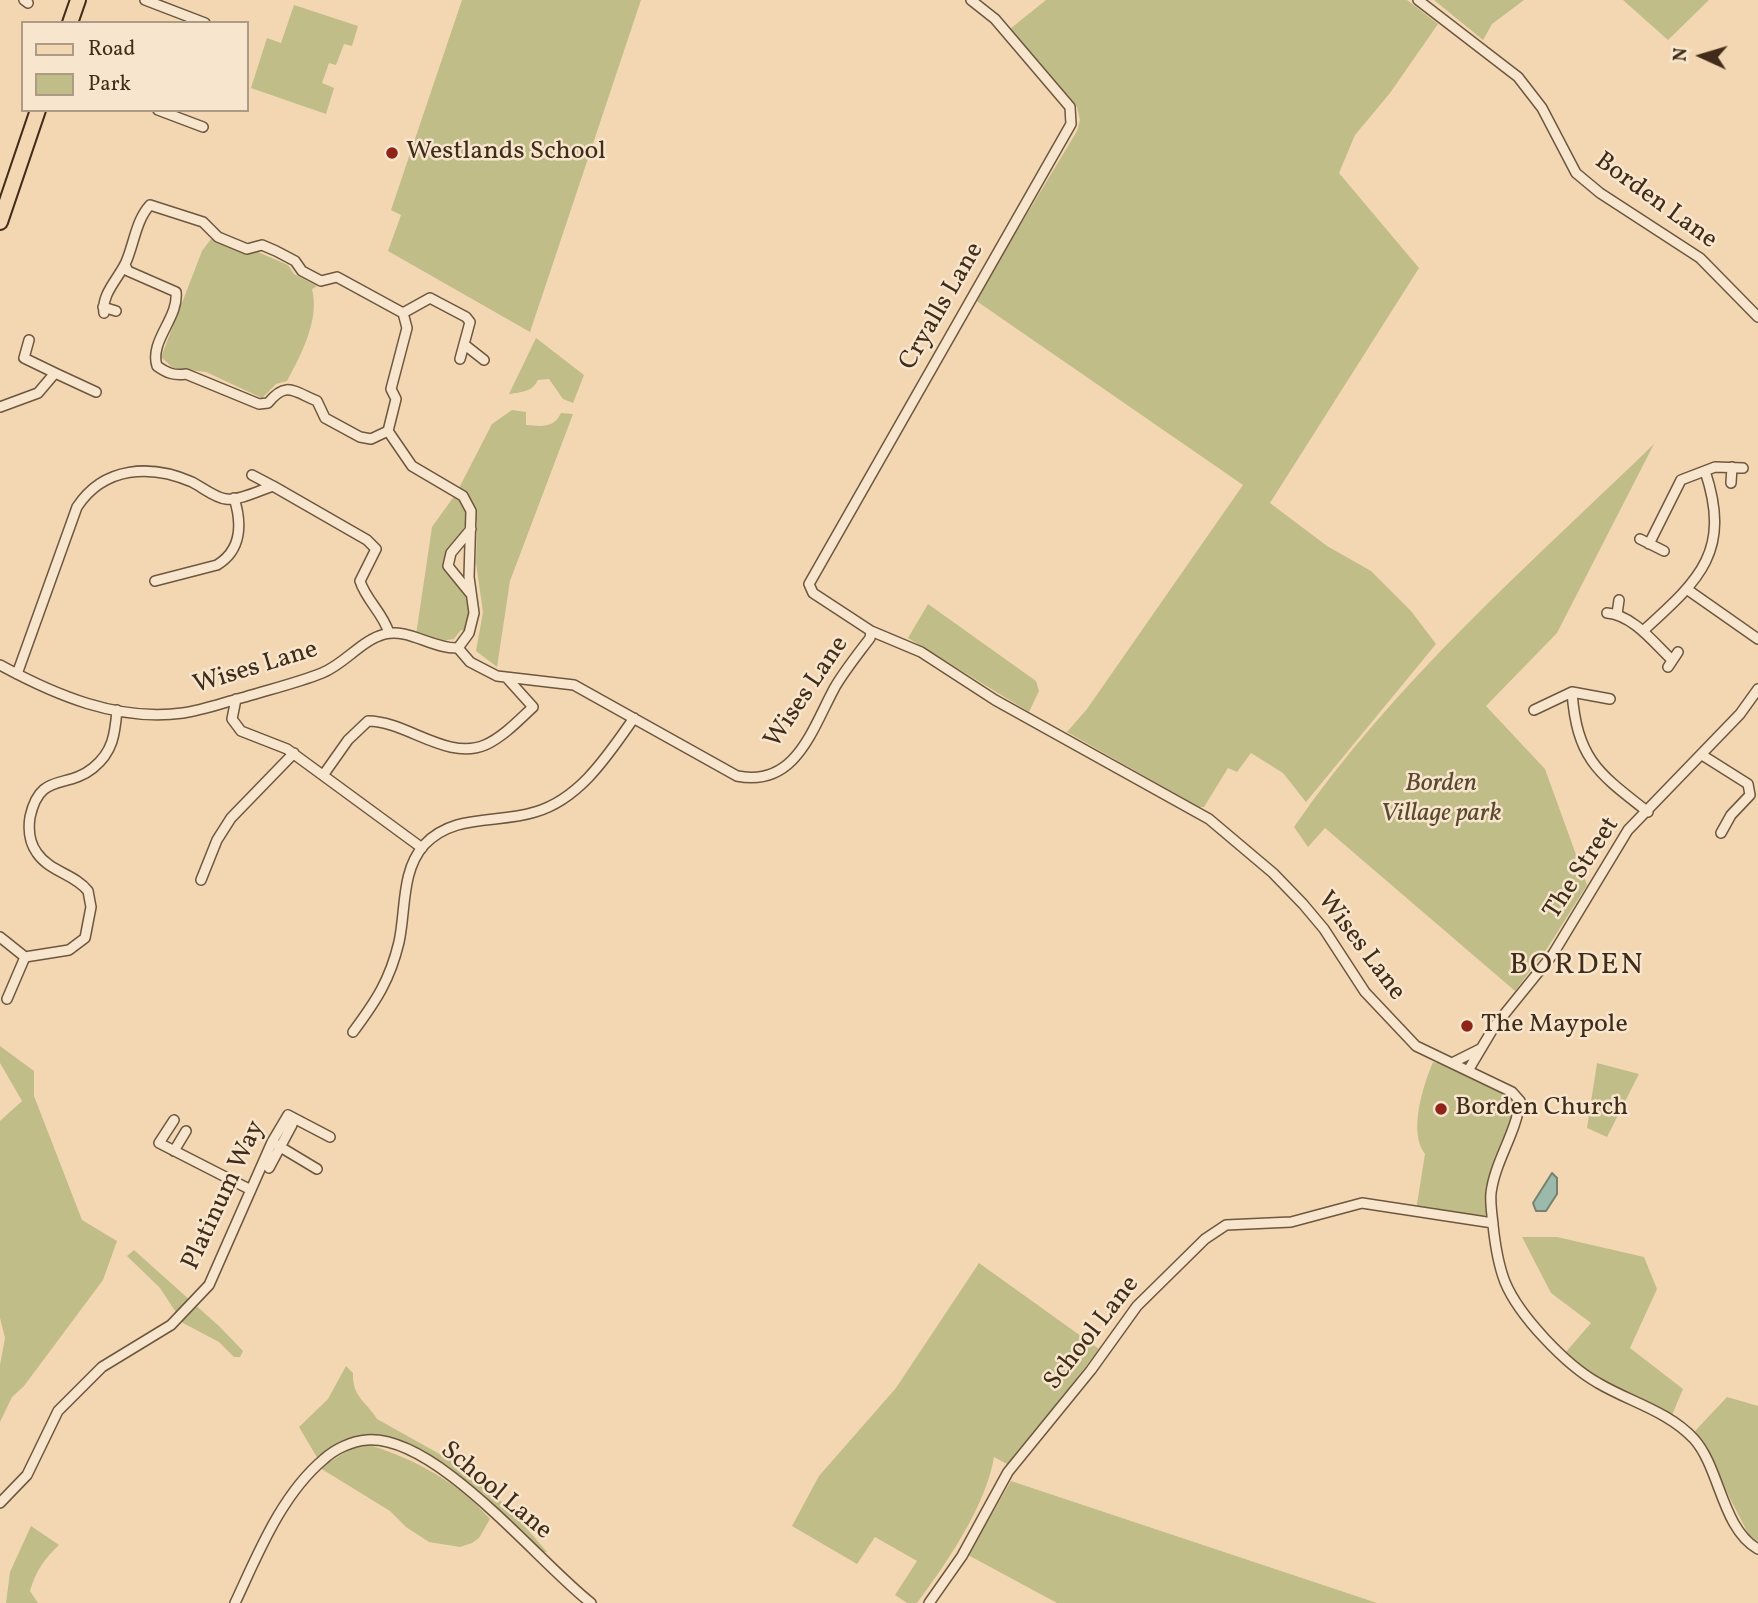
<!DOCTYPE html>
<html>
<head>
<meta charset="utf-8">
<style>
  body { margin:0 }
  #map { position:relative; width:1758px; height:1603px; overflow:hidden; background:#f3d7b2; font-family:Vollkorn,serif }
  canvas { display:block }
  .legend { position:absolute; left:21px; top:21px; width:228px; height:91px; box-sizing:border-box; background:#f7e5cd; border:2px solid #ae9b85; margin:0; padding:9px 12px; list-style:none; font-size:21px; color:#402c18 }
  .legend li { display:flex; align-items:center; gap:14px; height:35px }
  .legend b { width:35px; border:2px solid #ae9b85 }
  .north { position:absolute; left:1667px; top:21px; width:70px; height:70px; -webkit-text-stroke:5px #f7e5cd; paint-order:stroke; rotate:274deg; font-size:19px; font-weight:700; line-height:28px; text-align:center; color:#402c18 }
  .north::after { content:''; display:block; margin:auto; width:24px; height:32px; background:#402c18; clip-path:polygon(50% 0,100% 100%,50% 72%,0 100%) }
</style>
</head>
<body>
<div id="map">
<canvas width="1758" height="1603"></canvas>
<ul class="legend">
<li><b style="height:9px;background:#f3d7b2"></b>Road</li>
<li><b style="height:19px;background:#c0bd88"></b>Park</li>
</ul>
<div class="north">N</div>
</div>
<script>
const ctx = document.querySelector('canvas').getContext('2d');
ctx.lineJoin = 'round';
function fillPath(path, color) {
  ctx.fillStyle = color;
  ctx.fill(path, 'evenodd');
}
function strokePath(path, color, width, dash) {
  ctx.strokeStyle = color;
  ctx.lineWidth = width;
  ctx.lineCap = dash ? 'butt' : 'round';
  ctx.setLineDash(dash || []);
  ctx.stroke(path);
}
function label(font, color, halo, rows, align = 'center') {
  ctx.font = font + ' Vollkorn,serif';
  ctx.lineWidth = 5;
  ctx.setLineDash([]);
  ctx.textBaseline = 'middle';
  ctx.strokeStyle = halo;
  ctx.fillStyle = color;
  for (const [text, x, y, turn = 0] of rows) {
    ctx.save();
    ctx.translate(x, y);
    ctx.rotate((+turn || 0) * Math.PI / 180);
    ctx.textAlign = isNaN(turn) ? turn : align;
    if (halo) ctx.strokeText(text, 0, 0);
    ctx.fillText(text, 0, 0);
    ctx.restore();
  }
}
fillPath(new Path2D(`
  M462 0H641L530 332 388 251 401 215 391 210Z
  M1046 0H1407L1438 24 1390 93 1355 135 1339 173 1419 268 1270 503 1327 546 1371 571 1411 611 1436 644 1306 802 1283 773 1251 753 1237 772 1228 768 1204 807H1199L1067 732 1087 709 1243 485 975 300 1077 131 1080 120 1077 107 1010 29Z
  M1434 0H1524L1492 24 1483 40Z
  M1623 0H1709L1668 40Z
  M294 5 358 26 352 46 344 44 336 65 329 63 322 83 334 88 326 114 251 88 267 38 281 43Z
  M211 239 245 254 258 252 288 265 294 274 317 286 312 289C320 319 301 355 287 381L276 384 262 398 206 372 173 368 161 357 202 251Z
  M536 338 584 375 573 403 563 399 549 379 538 380C532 392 522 392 509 394Z
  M512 410 526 412V425C540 426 554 429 561 413L573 414 510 581 497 667 476 651 483 612 476 563 477 522 470 500 459 488 492 424Z
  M1654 444 1557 633 1486 706 1545 769 1587 885 1548 947 1515 991 1325 828 1308 847 1294 827C1393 683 1529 565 1654 444Z
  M455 495 468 510C467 534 448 547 446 571 464 592 481 600 464 631L461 630 454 639 440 641 416 635 432 527Z
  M928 604 1036 681 1039 691 1029 712 908 638Z
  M0 1046 34 1071V1096L82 1220 117 1241 103 1280 24 1386 12 1397 0 1422V1365L5 1338 0 1318V1121L22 1101 0 1063Z
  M1433 1062C1461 1068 1495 1079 1514 1101 1513 1141 1485 1167 1486 1215L1479 1219 1452 1212 1416 1210 1425 1154C1408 1132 1423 1086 1433 1062Z
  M1597 1063 1639 1074 1607 1137 1587 1128Z
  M1522 1237H1557L1644 1257 1657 1289 1630 1348 1683 1389 1672 1415 1601 1382 1565 1353 1591 1323 1551 1293Z
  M134 1250 220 1327 243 1351 240 1357H234L219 1342 183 1323 160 1288 127 1256Z
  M979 1263 1099 1349 1014 1459 1007 1464 994 1457C986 1506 946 1564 917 1603H907L895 1595 917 1561 875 1537 857 1564 792 1526 819 1476 896 1388Z
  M346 1366 353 1373C352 1397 366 1401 377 1419L461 1466 510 1509 547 1552H539L464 1479 416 1451 370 1436 348 1440 318 1459 299 1427 328 1399Z
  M1727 1397 1758 1406V1541L1749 1535 1695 1431Z
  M370 1445C416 1460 458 1482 490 1519L479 1538 472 1543 460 1547 429 1542 406 1527 390 1511 320 1468 352 1448Z
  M1011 1481 1377 1603H1057L968 1555Z
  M31 1526 59 1545C44 1559 36 1571 30 1591L38 1603H6L10 1572Z`), '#c0bd88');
const water = new Path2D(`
  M1552 1173 1557 1178V1194L1546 1211H1536L1533 1203Z`);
fillPath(water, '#9bbaab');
strokePath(water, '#778170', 2);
const street = new Path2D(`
  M24 0 28 3
  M145 0 205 23
  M1418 0 1518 77 1542 108 1576 173 1600 193 1700 258 1758 317
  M158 110 203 127
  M125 265 128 271 176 292C179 318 149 341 157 366 167 373 174 376 186 374L259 404 268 403C286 381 293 391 317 401L325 418 360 437 371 439 388 431 412 466 463 496 471 511 469 577 474 613 469 633 458 648
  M103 307 116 311
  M104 313C101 294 119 278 126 262 134 244 136 220 150 205L203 222 218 237 247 249 262 245 276 251 295 261 302 271 321 281 337 277 403 313 407 328 391 389 396 399 388 431
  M403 313 430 298 466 317 470 322 460 359
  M465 345 484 360
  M55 373 96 392
  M0 407 38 393 55 373 24 358 29 340
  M252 475 273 486
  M1731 483 1732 467
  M1640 539 1664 551
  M1649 544 1681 480 1715 467 1743 468
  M155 581 217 565C242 550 242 523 234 498
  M1688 590 1758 639
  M470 593 448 566 451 553 471 529
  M1607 613C1633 615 1654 643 1672 660
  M1617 614 1619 600
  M871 631 813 593 809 584 1071 124 1070 107 995 19 971 0
  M1643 631C1699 580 1732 552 1705 471
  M458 648 470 662 497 676 574 685 737 776C796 788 812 729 835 687 845 670 858 654 870 638L871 631 921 652 995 700 1209 819 1273 873 1303 904 1324 929 1365 992 1416 1046 1512 1092 1520 1101C1516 1134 1495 1161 1491 1193 1490 1203 1492 1214 1493 1225 1495 1244 1498 1264 1505 1282 1519 1316 1566 1365 1598 1383 1630 1402 1668 1411 1694 1439 1720 1468 1722 1529 1758 1549
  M0 665C55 695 118 722 183 713 204 710 225 702 245 697 271 689 297 683 322 673 345 664 361 640 385 634 408 628 433 649 458 648
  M1668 667 1678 652
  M17 674 77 507C104 466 151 464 192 482 202 487 215 498 226 499 239 501 260 490 273 486L367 540 376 549 360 581C366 600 383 613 389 633
  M1572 692C1577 759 1598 773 1648 812
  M236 699 232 719 241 731 287 749 422 848
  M1534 710 1572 692 1610 699
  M1702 755 1748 784 1750 795 1731 815 1721 833
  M324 774 348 740 368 721C406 721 447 761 485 745 503 737 519 720 533 707L506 677
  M201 880 217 840 231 818 294 753
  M0 937 25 957
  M7 999 25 957 69 950 85 938 91 907 88 891C75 874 50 872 37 853 29 842 28 830 30 817 40 771 66 790 93 768 113 752 115 734 117 710
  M353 1032C376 1001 390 980 399 942 406 910 401 871 424 845 454 813 497 824 535 812 580 799 608 755 634 718
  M1454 1062 1480 1049
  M1469 1069 1494 1027 1553 954 1628 830 1740 714 1758 689
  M174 1120 159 1143 251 1190
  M272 1142 317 1169
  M174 1151 186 1131
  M269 1168 292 1125
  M0 1503 27 1475 58 1411 102 1367 171 1325 209 1285 272 1142 288 1115 330 1137
  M235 1603C258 1554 281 1495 324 1459 335 1449 352 1441 367 1440 437 1435 538 1562 591 1603
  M929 1603 962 1556 1008 1472 1091 1370 1137 1306 1205 1239 1226 1225 1291 1222 1362 1203 1493 1223`);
const primary = new Path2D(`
  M70 23 78 0
  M0 222 38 110`);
strokePath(street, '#6d573e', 12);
strokePath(primary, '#402c18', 18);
strokePath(street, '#f7e5cd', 9);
strokePath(primary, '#f3d7b2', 14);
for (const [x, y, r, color] of [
  [392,153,7,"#8f2418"],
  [1467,1026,7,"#8f2418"],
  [1441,1109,7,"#8f2418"]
]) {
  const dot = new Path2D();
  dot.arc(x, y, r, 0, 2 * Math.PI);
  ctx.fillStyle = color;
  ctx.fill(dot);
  strokePath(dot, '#f7e5cd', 2.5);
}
label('26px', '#402c18', '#f7e5cd', [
  ["Westlands School",406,153],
  ["The Maypole",1481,1026],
  ["Borden Church",1455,1109]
], 'left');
label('26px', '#402c18', '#f7e5cd', [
  ["Borden Lane",1655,202,36],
  ["Cryalls Lane",943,307,-60],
  ["Wises Lane",256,669,-17],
  ["Wises Lane",808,693,-56],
  ["The Street",1583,869,-57],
  ["Wises Lane",1360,947,53],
  ["Platinum Way",225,1196,-65],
  ["School Lane",1093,1334,-52],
  ["School Lane",495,1492,40]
]);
label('italic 26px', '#5a492e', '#f7e5cd', [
  ["Borden",1441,785],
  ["Village park",1441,815]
]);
ctx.letterSpacing = '2px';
label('30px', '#402c18', '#f7e5cd', [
  ["BORDEN",1577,967]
]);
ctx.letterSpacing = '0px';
</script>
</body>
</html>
